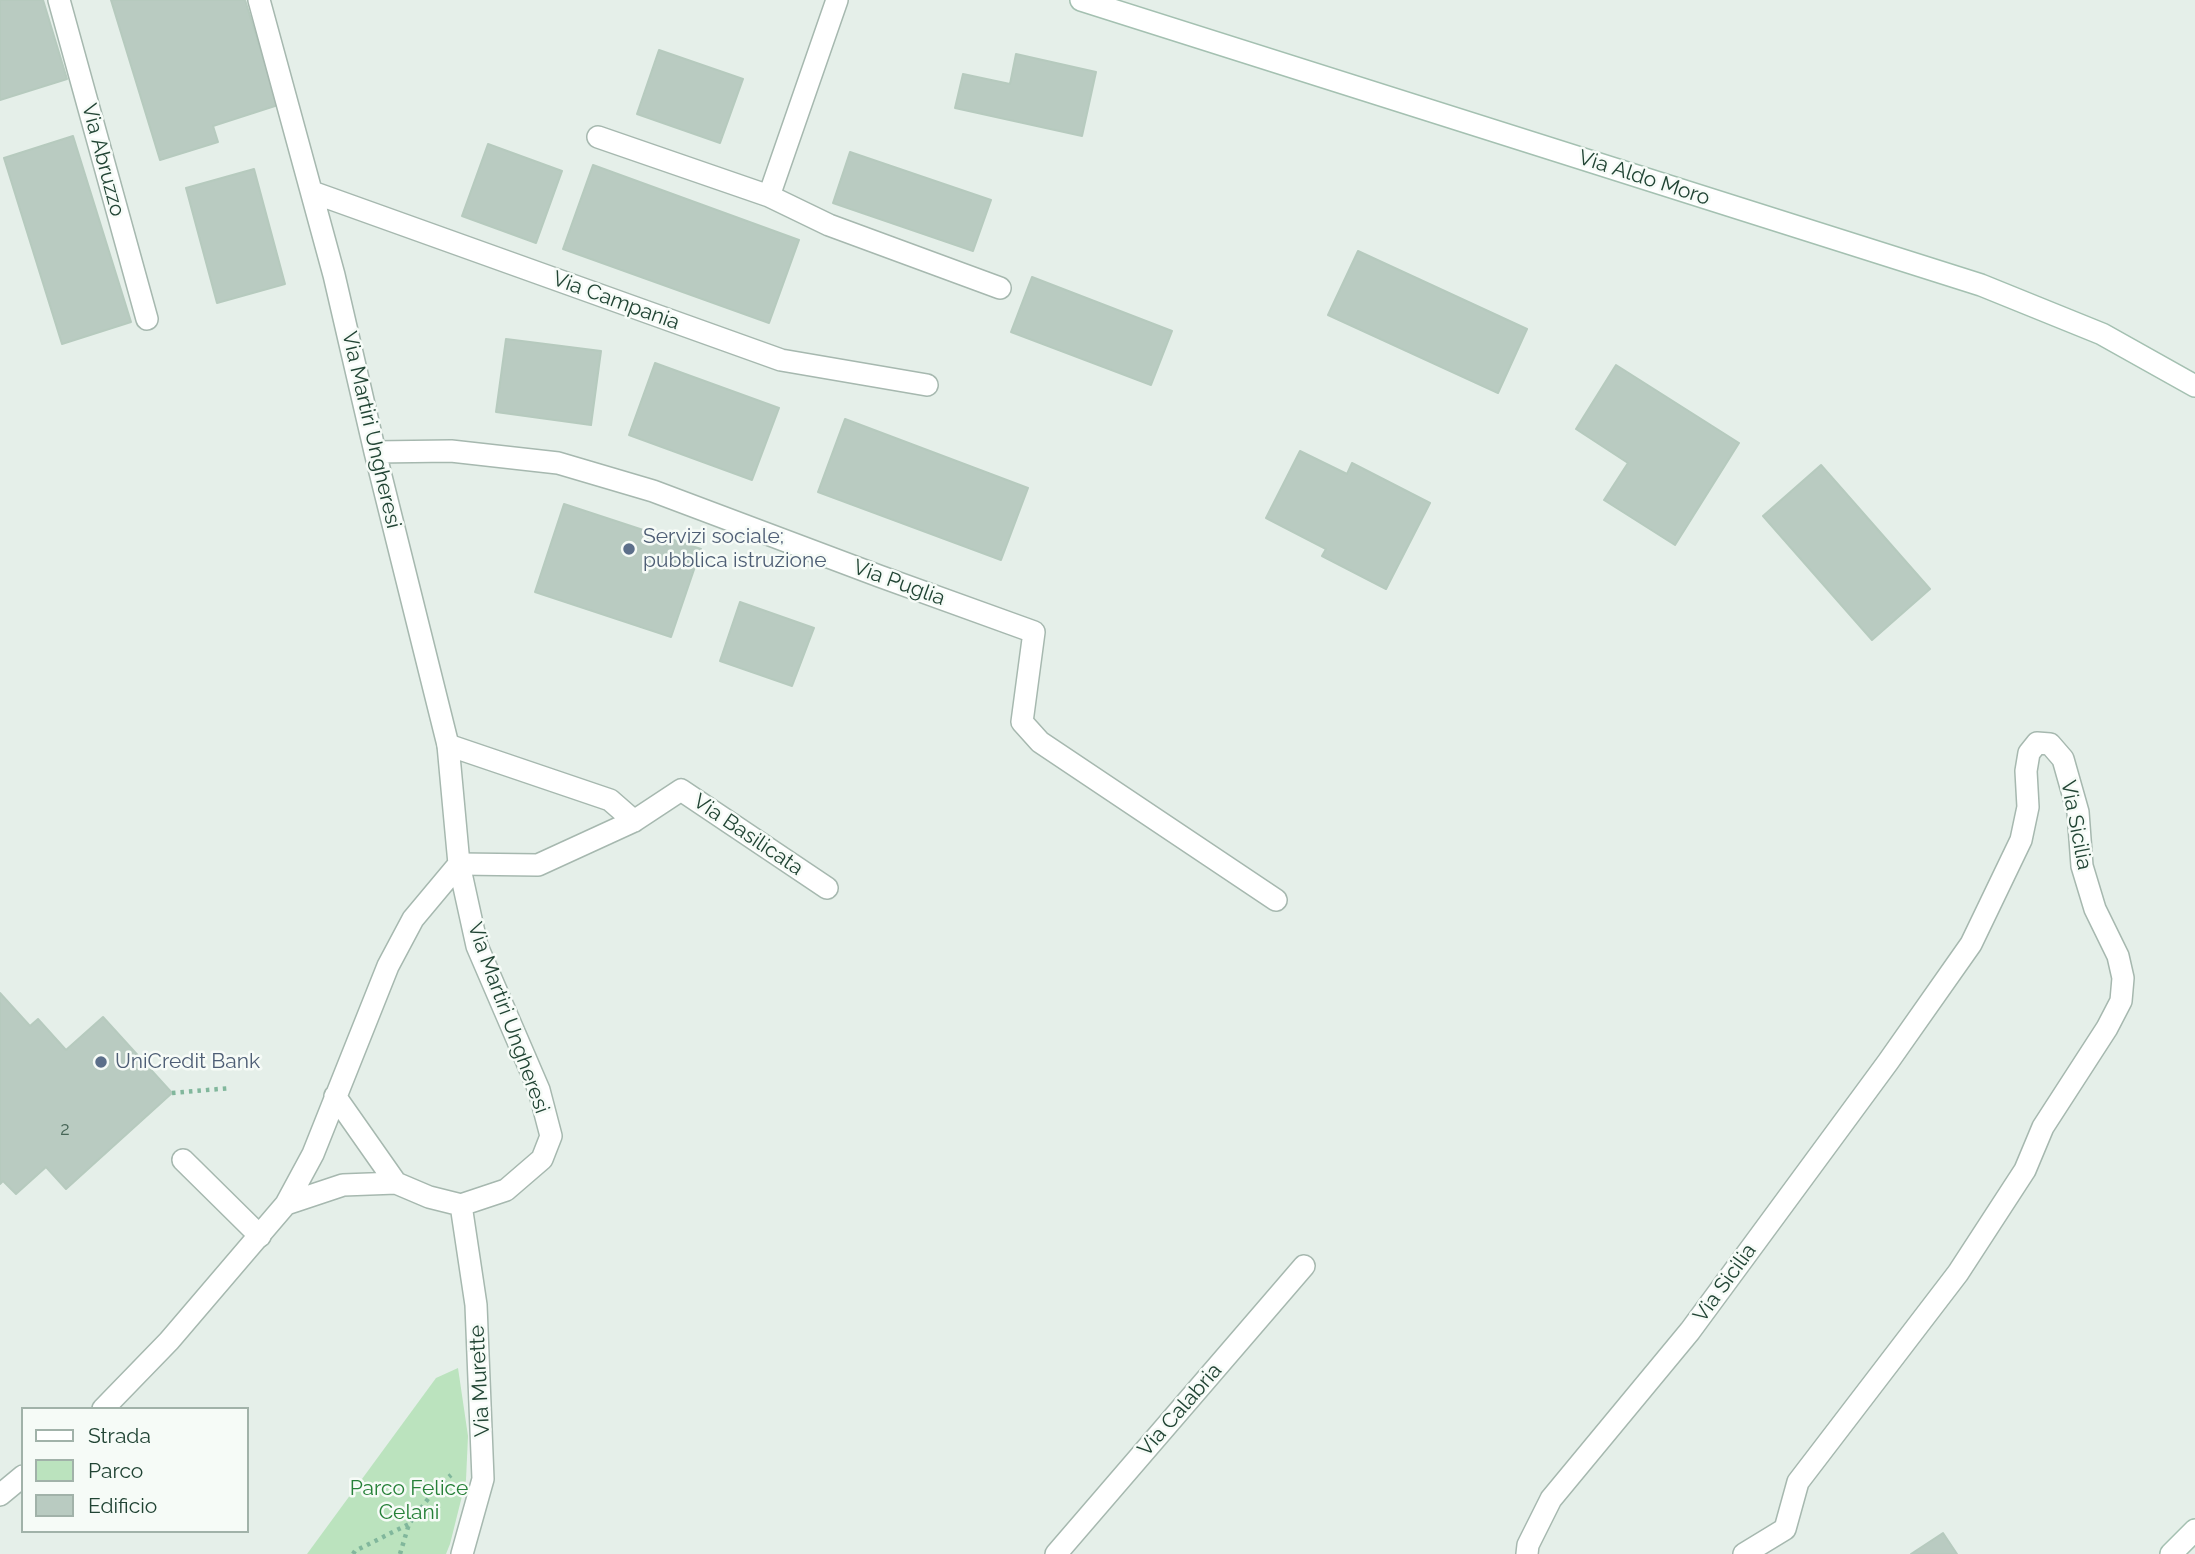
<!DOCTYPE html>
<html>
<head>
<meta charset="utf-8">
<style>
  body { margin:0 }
  #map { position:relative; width:2195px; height:1554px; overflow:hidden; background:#e5efe9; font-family:Raleway,sans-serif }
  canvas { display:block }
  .legend { position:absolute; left:21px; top:1407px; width:228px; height:126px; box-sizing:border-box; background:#f6fbf7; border:2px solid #a1b2a9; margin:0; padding:9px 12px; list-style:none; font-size:21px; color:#214434 }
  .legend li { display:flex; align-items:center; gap:14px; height:35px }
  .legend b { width:35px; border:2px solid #a1b2a9 }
</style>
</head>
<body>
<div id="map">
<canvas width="2195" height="1554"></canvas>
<ul class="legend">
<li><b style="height:9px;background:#fff"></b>Strada</li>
<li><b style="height:19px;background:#bbe3be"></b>Parco</li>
<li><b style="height:19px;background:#b9cbc1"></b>Edificio</li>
</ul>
</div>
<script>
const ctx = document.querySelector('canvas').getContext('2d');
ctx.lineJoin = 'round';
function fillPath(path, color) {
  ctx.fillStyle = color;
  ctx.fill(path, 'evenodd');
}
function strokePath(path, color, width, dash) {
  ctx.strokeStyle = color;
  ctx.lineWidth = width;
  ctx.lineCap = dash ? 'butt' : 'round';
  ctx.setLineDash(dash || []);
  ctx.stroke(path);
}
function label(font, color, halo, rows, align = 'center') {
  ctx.font = font + ' Raleway,sans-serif';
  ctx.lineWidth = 5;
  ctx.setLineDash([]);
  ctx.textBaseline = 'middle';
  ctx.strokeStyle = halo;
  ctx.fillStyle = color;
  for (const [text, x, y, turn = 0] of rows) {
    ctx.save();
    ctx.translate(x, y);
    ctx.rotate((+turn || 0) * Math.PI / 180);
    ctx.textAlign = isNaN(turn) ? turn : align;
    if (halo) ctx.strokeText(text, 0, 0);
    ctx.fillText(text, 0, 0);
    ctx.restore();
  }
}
fillPath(new Path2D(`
  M458 1368 468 1436 466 1480 450 1544 446 1554H307L436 1378Z`), '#bbe3be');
const building = new Path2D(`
  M0 0H43L67 79 0 100Z
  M111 0H245L278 105 213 126 218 142 160 160Z
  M659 50 743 79 720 143 637 114Z
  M1016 54 1096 72 1082 136 955 108 963 74 1010 84Z
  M73 136 131 322 62 344 4 158Z
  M488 144 562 171 536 243 462 216Z
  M850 152 991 200 973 251 833 203Z
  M593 165 799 240 769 323 563 249Z
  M254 169 285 284 217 303 186 188Z
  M1358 251 1527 329 1498 393 1328 315Z
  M1032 277 1172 331 1151 385 1011 332Z
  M506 339 601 351 591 425 496 412Z
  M655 363 779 408 752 480 629 435Z
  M1616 365 1739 443 1675 545 1604 500 1628 463 1576 429Z
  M845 419 1028 488 1001 560 818 492Z
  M1300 451 1347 474 1352 463 1430 503 1386 589 1322 556 1326 549 1266 518Z
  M1821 465 1930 589 1872 640 1763 516Z
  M564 504 701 549 671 637 535 592Z
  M740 602 814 628 792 686 720 661Z
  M0 993 30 1026 38 1019 66 1050 103 1017 172 1093 66 1189 46 1167 16 1194 3 1181 0 1184Z
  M1943 1533 1957 1554H1911Z`);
fillPath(building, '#b9cbc1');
strokePath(building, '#b6cabe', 2);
const lane = new Path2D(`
  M448 745 610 800 634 821
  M459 864 538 865 634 821 681 790 827 888
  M183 1160 260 1236
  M1056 1554 1304 1266
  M1527 1554 1528 1545 1551 1499 1690 1331 1888 1062 1971 944 2021 840 2028 807 2026 771 2029 753 2037 743 2050 744 2063 759 2078 812 2082 866 2095 909 2118 956 2123 978 2121 1001 2107 1028 2043 1127 2025 1170 1958 1273 1798 1482 1785 1529 1744 1554`);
const street = new Path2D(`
  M59 0 147 319
  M259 0 334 275 375 452 448 745 459 864 477 946 539 1090 551 1136 542 1159 506 1190 461 1205
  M837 0 769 196 829 225 1000 288
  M598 137 769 196
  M312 192 781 360 927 385
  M375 452 451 451 558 463 653 491 879 576 1034 632 1022 722 1040 742 1276 900
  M335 1096 396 1183
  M286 1204 343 1185 396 1183 429 1197 461 1205
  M461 1205 476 1305 483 1479 462 1554
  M103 1409 169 1341 286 1204 313 1154 388 966 413 919 459 864
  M0 1495 23 1476`);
const secondary = new Path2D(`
  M1081 0 1981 285 2102 334 2195 386
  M2171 1554 2195 1530`);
strokePath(lane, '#a6b8af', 24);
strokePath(street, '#a6b8af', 24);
strokePath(secondary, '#a4c0b1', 24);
strokePath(new Path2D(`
  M172 1093 231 1088
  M353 1554 355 1551 409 1524
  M400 1554 409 1524 437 1487 451 1475`), '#81b79c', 4.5, [3.5, 5]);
strokePath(lane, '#fff', 21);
strokePath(street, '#fff', 21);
strokePath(secondary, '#fff', 21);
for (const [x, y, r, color] of [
  [629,549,7,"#5c6f8a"],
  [101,1062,7,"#5c6f8a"]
]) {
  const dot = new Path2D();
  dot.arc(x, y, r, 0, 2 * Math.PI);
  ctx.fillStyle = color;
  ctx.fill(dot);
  strokePath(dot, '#f6fbf7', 2.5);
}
label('18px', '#476657', null, [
  ["2",65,1130]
]);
label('21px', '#214434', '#f6fbf7', [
  ["Via Abruzzo",103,160,75],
  ["Via Aldo Moro",1644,178,18],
  ["Via Campania",616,301,20],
  ["Via Martiri Ungheresi",371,430,77],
  ["Via Puglia",899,583,20],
  ["Via Sicilia",2076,825,79],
  ["Via Basilicata",748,835,34],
  ["Via Martiri Ungheresi",508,1018,70],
  ["Via Sicilia",1725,1283,-54],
  ["Via Murette",480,1381,-93],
  ["Via Calabria",1180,1410,-49]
]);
label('21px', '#4e5e75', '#f6fbf7', [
  ["Servizi sociale;",643,537],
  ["pubblica istruzione",643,561],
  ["UniCredit Bank",115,1062]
], 'left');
label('21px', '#268038', '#f6fbf7', [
  ["Parco Felice",409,1489],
  ["Celani",409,1513]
]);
</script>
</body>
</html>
